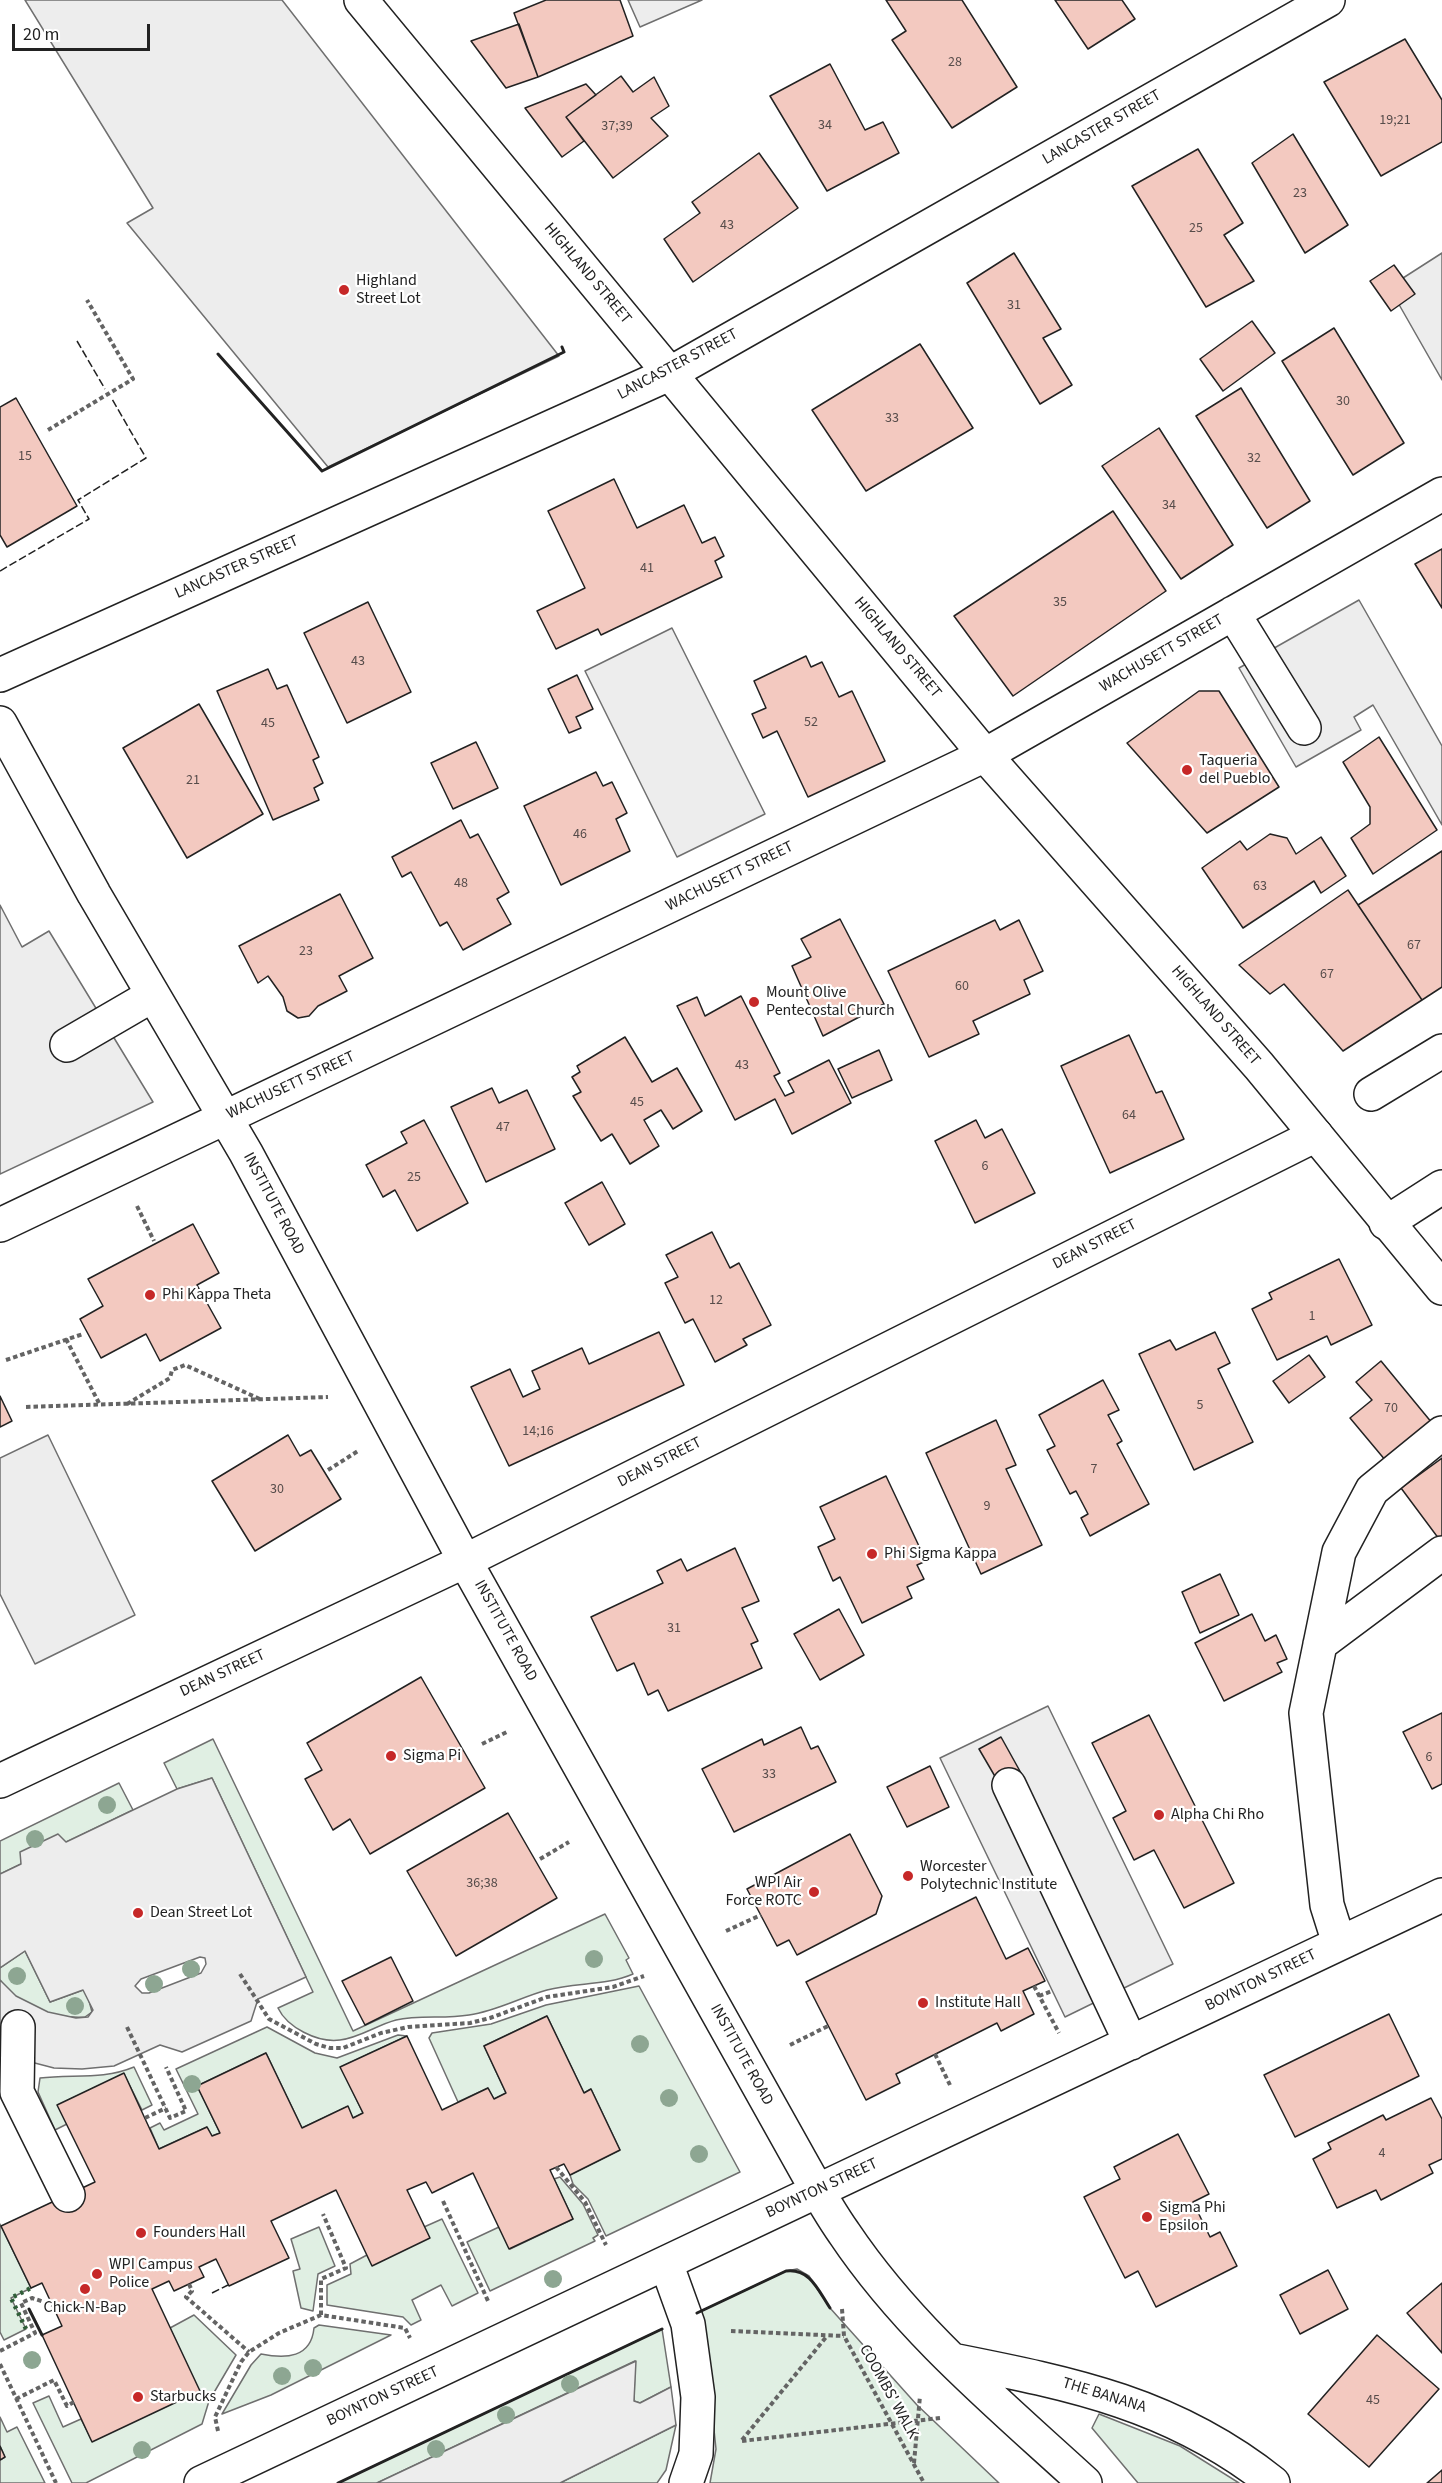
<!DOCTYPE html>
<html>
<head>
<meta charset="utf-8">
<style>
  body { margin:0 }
  #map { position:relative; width:1442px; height:2483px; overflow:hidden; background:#fff; font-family:"Source Sans 3",sans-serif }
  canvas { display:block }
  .scale { position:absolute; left:12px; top:24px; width:138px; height:27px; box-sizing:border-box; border:3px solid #222; border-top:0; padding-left:8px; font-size:18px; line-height:21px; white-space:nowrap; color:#222; -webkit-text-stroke:4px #fff; paint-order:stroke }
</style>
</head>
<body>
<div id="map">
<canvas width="1442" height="2483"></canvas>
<div class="scale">20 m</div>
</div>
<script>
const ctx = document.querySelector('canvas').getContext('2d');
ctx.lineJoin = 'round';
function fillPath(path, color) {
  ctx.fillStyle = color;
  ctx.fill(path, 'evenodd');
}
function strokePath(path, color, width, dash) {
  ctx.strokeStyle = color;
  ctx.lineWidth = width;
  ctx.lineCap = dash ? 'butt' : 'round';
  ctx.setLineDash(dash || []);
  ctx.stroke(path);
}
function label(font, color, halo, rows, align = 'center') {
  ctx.font = font + ' "Source Sans 3",sans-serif';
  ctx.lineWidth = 4.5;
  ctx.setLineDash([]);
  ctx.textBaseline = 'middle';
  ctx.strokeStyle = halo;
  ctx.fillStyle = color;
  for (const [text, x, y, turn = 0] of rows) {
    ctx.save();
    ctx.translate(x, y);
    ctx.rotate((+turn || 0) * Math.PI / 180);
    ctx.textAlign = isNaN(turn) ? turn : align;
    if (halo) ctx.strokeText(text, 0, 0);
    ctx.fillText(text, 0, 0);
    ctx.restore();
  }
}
const green = new Path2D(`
  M213 1739 353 2031 605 1914 629 1958 626 1960 633 1974C606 1986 576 1982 547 1990 521 1997 497 2011 469 2015 445 2019 419 2015 396 2020 377 2025 359 2038 340 2040 317 2043 287 2027 278 2008L313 1992 212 1778 177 1789 164 1763Z
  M119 1783 133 1810 0 1874V1841Z
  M25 1951 50 2002 83 1990 87 1993 92 2012 85 2017C55 2019 17 2006 0 1980V1968Z
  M639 1986 740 2172 606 2236 588 2199 573 2184 570 2175 620 2150 591 2089 584 2093 547 2016 484 2046 506 2093 494 2099 488 2088 458 2102 429 2038 432 2033 491 2024 546 2005Z
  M267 2027 315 2053 337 2058 398 2035 407 2036 341 2067 363 2113 353 2118 347 2107 302 2128 266 2053 197 2086 220 2133 212 2136 207 2127 159 2149 150 2128 160 2123 164 2130 198 2114 176 2069Z
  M134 2067 152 2105 142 2110 124 2074 58 2105 67 2124 55 2130 38 2092 40 2078C72 2074 103 2080 134 2067Z
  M560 2177 583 2204 598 2235 593 2238 595 2241 490 2291 467 2242 499 2227 510 2249 573 2219 554 2179Z
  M442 2219 478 2293 452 2306 441 2285 412 2300 421 2320 411 2325 403 2317 327 2305V2285L351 2274 350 2264 367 2255 372 2265 424 2227Z
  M0 2224 31 2288 11 2298 26 2329 4 2340 0 2332Z
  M319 2227 335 2266 318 2274 313 2311 301 2308 293 2271 300 2269 291 2239Z
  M797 2269 809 2276 830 2308 917 2405 999 2483H710L716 2449 704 2334 697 2313 786 2271Z
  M194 2315 236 2355 209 2401 202 2424 86 2483H72L33 2403 49 2396 63 2427 81 2419 92 2441 199 2391 170 2328Z
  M319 2325 391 2335 271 2395 222 2414 251 2365 261 2354C286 2359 311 2358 314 2328Z
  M662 2329 671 2387 640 2403 634 2401 635 2361 377 2483H338Z
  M1099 2414 1180 2446 1239 2483H1138L1092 2428Z
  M0 2417 7 2432 17 2427 45 2483H0V2460L5 2457 0 2446Z
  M676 2425 666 2470 657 2483H560Z`);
fillPath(green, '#e0efe3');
strokePath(green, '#6f6f6f', 1.5);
const parking = new Path2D(`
  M25 0H282L559 356 328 467 127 223 153 208Z
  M628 0H702L640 27Z
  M1442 253V380L1389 287Z
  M1359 600 1442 746V825L1373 705 1354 717 1361 730 1296 767 1239 668Z
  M672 628 765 814 677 857 585 671Z
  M0 905 22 947 49 931 153 1102 0 1174Z
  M48 1435 135 1615 35 1664 0 1594V1458Z
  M1048 1706 1173 1964 1065 2017 940 1758Z
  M212 1778 306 1977 258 1999 251 2021 182 2052 160 2045 114 2066 82 2069 54 2068 0 2054V1980L16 1996 48 2012 76 2018 88 2017 93 2010 83 1990 50 2002 25 1951 0 1968V1874L21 1864 20 1852 58 1834 66 1842 177 1789ZM200 1957 205 1958 206 1964 201 1973 149 1993H142L135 1986 141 1979Z
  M636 2361 634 2401 640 2403 671 2387 676 2425 560 2483H377Z`);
fillPath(parking, '#ededed');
strokePath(parking, '#6f6f6f', 1.5);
const building = new Path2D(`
  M546 0H620L633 36 538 77 514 13Z
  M886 0H962L1017 87 952 128 892 40 906 31Z
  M1055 0H1122L1135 19 1088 49Z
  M519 24 538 77 506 88 471 41Z
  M1405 39 1442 100V142L1381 176 1324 82Z
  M830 64 865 130 883 122 899 153 827 191 770 96Z
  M621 76 633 92 654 77 669 106 651 118 668 136 613 178 566 117Z
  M586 84 596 95 566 117 584 141 562 157 525 108Z
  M1293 134 1348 225 1305 253 1252 163Z
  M1198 149 1243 223 1224 235 1254 281 1206 307 1132 186Z
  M759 153 798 208 693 282 664 239 700 213 692 202Z
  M1014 253 1061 329 1043 338 1072 385 1040 404 967 283Z
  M1394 265 1415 294 1391 311 1370 281Z
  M1252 321 1275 353 1223 391 1200 359Z
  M1334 328 1404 443 1353 475 1282 361Z
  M920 344 973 428 866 491 812 410Z
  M1241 388 1310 501 1267 528 1196 416Z
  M16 398 77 506 7 547 0 535V407Z
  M1159 428 1233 545 1181 579 1102 466Z
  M614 479 637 528 684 505 702 543 715 537 724 556 715 561 722 577 601 635 598 629 556 649 537 611 585 588 548 511Z
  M1113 511 1166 591 1013 696 954 616Z
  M1442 549V608L1415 564Z
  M368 602 411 692 347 723 304 633Z
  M806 656 811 667 822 662 839 697 852 691 885 761 808 797 777 731 763 738 752 714 766 708 754 681Z
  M268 669 277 689 287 685 319 757 313 760 323 783 314 788 319 800 273 820 217 691Z
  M577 675 593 709 576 717 581 728 569 733 548 689Z
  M1199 691H1219L1279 787 1207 833 1127 743Z
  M199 704 263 814 187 858 123 748Z
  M1379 737 1437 830 1373 874 1351 838 1370 824V807L1343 762Z
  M476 742 498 788 453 809 431 763Z
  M596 772 603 786 612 782 627 813 616 819 630 851 561 885 524 806Z
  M461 820 470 838 478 834 509 892 497 899 511 924 463 950 447 922 440 926 411 872 402 877 392 857Z
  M1270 834 1287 838 1296 854 1321 837 1346 876 1321 893 1314 881 1243 928 1202 868 1240 841 1247 850Z
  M1442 851V987L1422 1000 1358 905Z
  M1348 890 1422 1000 1343 1051 1284 984 1270 994 1239 965Z
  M340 894 373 958 339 976 347 991 318 1006 309 1016 298 1018 287 1011 283 997 268 976 258 983 239 946Z
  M840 919 884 1004 823 1036 792 966 811 957 801 939Z
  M995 920 1000 930 1019 920 1043 971 1024 980 1030 994 973 1021 979 1034 929 1057 888 971Z
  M741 996 780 1073 774 1076 785 1096 794 1092 788 1081 829 1060 851 1103 792 1134 775 1099 735 1120 677 1006 697 997 705 1016Z
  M1129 1035 1156 1093 1162 1091 1184 1139 1110 1173 1061 1066Z
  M625 1037 652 1082 677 1068 702 1111 673 1129 661 1110 644 1120 659 1146 630 1164 612 1134 601 1141 573 1096 581 1092 572 1077 580 1072 577 1066Z
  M879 1050 892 1080 852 1098 838 1069Z
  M492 1088 499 1103 527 1090 555 1149 486 1182 451 1107Z
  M424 1120 468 1203 417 1231 395 1190 383 1197 366 1165 407 1143 401 1132Z
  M976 1120 985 1138 1002 1129 1035 1193 975 1223 935 1141Z
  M602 1182 625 1224 589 1245 565 1203Z
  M193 1224 219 1273 197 1285 221 1328 160 1361 146 1334 101 1358 80 1319 103 1306 88 1279Z
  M712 1232 730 1268 739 1263 771 1325 743 1339 747 1345 715 1362 693 1319 685 1323 665 1283 678 1277 666 1255Z
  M1339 1259 1372 1325 1331 1345 1327 1336 1277 1360 1252 1309 1272 1299 1269 1293Z
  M659 1332 684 1385 509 1466 471 1387 510 1369 523 1397 540 1389 532 1371 582 1348 589 1364Z
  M1215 1332 1230 1363 1218 1369 1253 1442 1194 1470 1139 1354 1170 1340 1176 1350Z
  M1309 1355 1325 1377 1289 1403 1273 1381Z
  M1381 1361 1437 1429 1391 1467 1350 1418 1372 1400 1356 1382Z
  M1103 1380 1119 1410 1108 1415 1122 1441 1117 1444 1149 1504 1090 1536 1081 1518 1088 1514 1076 1491 1070 1494 1047 1450 1055 1446 1039 1415Z
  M0 1396 12 1421 0 1427Z
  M996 1420 1016 1465 1006 1469 1042 1545 981 1574 926 1453Z
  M288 1435 300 1456 311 1450 341 1499 255 1551 212 1481Z
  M1442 1458V1543L1401 1488Z
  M886 1476 926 1561 917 1565 924 1579 907 1587 912 1598 862 1623 840 1577 833 1581 818 1547 835 1539 820 1507Z
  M735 1548 759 1601 742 1608 758 1641 751 1644 762 1668 668 1711 658 1690 648 1695 634 1663 617 1671 591 1617 663 1583 657 1571 681 1559 687 1571Z
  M1220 1574 1239 1615 1200 1633 1182 1592Z
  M839 1609 864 1655 820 1680 794 1634Z
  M1252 1614 1265 1641 1276 1635 1287 1659 1277 1663 1282 1672 1224 1701 1195 1643Z
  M421 1677 485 1788 370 1854 350 1819 333 1830 305 1779 322 1770 307 1743Z
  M1442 1713V1784L1432 1789 1403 1732Z
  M1149 1715 1234 1883 1184 1908 1154 1850 1134 1860 1113 1818 1126 1811 1092 1743Z
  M801 1727 811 1749 818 1746 836 1782 734 1832 702 1769 762 1739 764 1745Z
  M1001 1737 1021 1773 1000 1785 979 1749Z
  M930 1766 949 1807 907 1827 887 1787Z
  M508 1813 557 1898 456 1956 407 1871Z
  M850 1834 882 1896 876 1914 797 1955 789 1940 777 1946 747 1889Z
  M976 1897 1006 1959 1028 1948 1045 1981 1023 1991 1034 2014 1001 2031 997 2023 896 2074 900 2083 866 2100 806 1982Z
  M391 1957 413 2001 365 2025 342 1981Z
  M1389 2014 1419 2076 1295 2137 1264 2075Z
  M547 2016 584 2093 591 2089 620 2150 570 2175 564 2164 550 2170 573 2219 509 2249 473 2173 432 2193 426 2182 407 2190 430 2238 372 2266 336 2190 271 2221 289 2258 229 2286 216 2259 199 2267 204 2277 174 2291 169 2281 152 2289 200 2391 92 2442 42 2335 62 2326 42 2283 31 2288 1 2226 95 2182 57 2105 124 2073 159 2149 207 2127 212 2136 220 2133 197 2086 266 2053 302 2128 348 2106 353 2118 363 2113 340 2067 407 2036 442 2110 488 2088 494 2099 506 2093 484 2046Z
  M1431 2098 1442 2119V2159L1429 2165 1433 2173 1381 2200 1376 2190 1337 2208 1313 2159 1331 2149 1328 2143 1383 2115 1386 2120Z
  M1178 2134 1209 2194 1193 2202 1210 2237 1220 2232 1237 2266 1156 2307 1138 2271 1125 2278 1084 2197 1120 2179 1114 2167Z
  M1328 2270 1348 2309 1300 2334 1280 2295Z
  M1442 2283V2353L1407 2313Z
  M1377 2335 1439 2389 1369 2467 1308 2414Z
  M0 2446 5 2457 0 2460Z
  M1442 2470V2483H1427Z`);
fillPath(building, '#f3c9c0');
strokePath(building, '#222', 1.5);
const minor = new Path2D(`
  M1233 613 1304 728
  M0 723 94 894 246 1153 465 1561 799 2158C813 2183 827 2209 844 2233 909 2330 1000 2405 1085 2483
  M67 1045 153 995
  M1371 1094 1442 1051
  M1386 1223 1442 1187
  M0 1225 985 755 1442 494
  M1320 1644 1442 1553
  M0 1781 465 1561 1316 1135
  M1009 1785 1131 2043
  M1339 1943 1327 1905 1306 1713 1339 1552 1372 1490 1442 1433
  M18 2027 17 2092 68 2195
  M666 2263 688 2324 698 2397 696 2454 686 2483
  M952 2360C1073 2384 1174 2404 1273 2483
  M201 2483 1442 1895`);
const major = new Path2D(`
  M0 675 669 374 1328 0`);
const highway = new Path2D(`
  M361 0 985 755 1259 1066 1442 1288`);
strokePath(minor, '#222', 36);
strokePath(major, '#222', 36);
strokePath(highway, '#222', 36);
strokePath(new Path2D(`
  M48 430 133 379 87 300
  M137 1206 154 1241
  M66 1339 100 1405
  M6 1360 83 1334
  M127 1404 170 1378 172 1370 185 1365 262 1400
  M26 1407 328 1397
  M328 1470 358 1451
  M482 1744 509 1731
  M540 1859 569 1842
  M726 1931 761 1915
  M240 1974 269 2019 316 2044 330 2048H343L381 2033 408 2027 470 2023 490 2018 547 1997 613 1987 644 1976
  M1034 1986 1059 2033
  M1039 1996 1052 1991
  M127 2027 170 2118 186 2111 166 2067
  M790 2045 828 2026
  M935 2054 950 2085
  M145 2118 166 2108
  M556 2167 585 2202 606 2245
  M443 2201 488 2301
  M189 2284 192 2291 186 2297 249 2352
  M842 2309 844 2336 924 2483
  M321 2315V2279L346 2268 323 2214
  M731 2331 844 2336
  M0 2351 35 2333 21 2303 32 2298 53 2305
  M0 2364 56 2483
  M16 2399 54 2380 67 2406 74 2402
  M218 2431 215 2417 241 2362 249 2352 279 2333 321 2315 405 2328 410 2338
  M742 2440 827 2336
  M742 2441 940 2418
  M914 2463 920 2396`), '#646464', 4, [4.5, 3]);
strokePath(minor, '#fff', 33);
strokePath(major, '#fff', 33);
strokePath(highway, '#fff', 33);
strokePath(new Path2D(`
  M26 2329 11 2298 31 2288`), '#2f5e38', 4.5, [3, 4.5]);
strokePath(new Path2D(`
  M77 341 105 389
  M0 571 89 519 78 500 146 458 112 399
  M212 2293 228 2285`), '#222', 1.5, [8, 3]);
strokePath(new Path2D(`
  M218 354 322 471 564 352 562 347
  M29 2309 42 2335
  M697 2313 786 2271C810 2268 818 2290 830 2308
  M338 2483 662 2329`), '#222', 3);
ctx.fillStyle = '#8da692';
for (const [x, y] of [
  [107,1805],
  [35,1839],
  [594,1959],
  [191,1969],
  [17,1976],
  [154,1984],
  [75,2006],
  [640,2044],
  [192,2084],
  [669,2098],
  [699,2154],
  [553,2279],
  [32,2360],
  [313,2368],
  [282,2376],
  [570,2384],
  [506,2415],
  [436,2449],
  [142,2450]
]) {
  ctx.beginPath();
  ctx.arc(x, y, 9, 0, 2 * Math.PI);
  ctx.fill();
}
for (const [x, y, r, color] of [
  [344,290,6,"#c62828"],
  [1187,770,6,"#c62828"],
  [754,1002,6,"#c62828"],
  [150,1295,6,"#c62828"],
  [872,1554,6,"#c62828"],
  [391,1756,6,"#c62828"],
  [1159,1815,6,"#c62828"],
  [908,1876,6,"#c62828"],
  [814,1892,6,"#c62828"],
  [138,1913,6,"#c62828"],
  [923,2003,6,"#c62828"],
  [1147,2217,6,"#c62828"],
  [141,2233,6,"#c62828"],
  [97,2274,6,"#c62828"],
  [85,2289,6,"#c62828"],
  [138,2397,6,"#c62828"]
]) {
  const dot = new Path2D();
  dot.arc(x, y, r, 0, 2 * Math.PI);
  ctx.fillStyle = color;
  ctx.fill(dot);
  strokePath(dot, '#fff', 2);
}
label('14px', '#564c4a', null, [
  ["28",955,63],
  ["19;21",1395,121],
  ["34",825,126],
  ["37;39",617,127],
  ["23",1300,194],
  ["43",727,226],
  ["25",1196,229],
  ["31",1014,306],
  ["30",1343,402],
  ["33",892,419],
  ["15",25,457],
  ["32",1254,459],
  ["34",1169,506],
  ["41",647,569],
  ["35",1060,603],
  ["43",358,662],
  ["52",811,723],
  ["45",268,724],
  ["21",193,781],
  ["46",580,835],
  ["48",461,884],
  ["63",1260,887],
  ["67",1414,946],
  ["23",306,952],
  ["67",1327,975],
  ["60",962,987],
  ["43",742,1066],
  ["45",637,1103],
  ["64",1129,1116],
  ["47",503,1128],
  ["6",985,1167],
  ["25",414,1178],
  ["12",716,1301],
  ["1",1312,1317],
  ["5",1200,1406],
  ["70",1391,1409],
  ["14;16",538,1432],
  ["7",1094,1470],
  ["30",277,1490],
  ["9",987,1507],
  ["31",674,1629],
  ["6",1429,1758],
  ["33",769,1775],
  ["36;38",482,1884],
  ["4",1382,2154],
  ["45",1373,2401]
]);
label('16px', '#222', '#fff', [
  ["LANCASTER STREET",1102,128,-30],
  ["HIGHLAND STREET",587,274,50],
  ["LANCASTER STREET",678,365,-28],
  ["LANCASTER STREET",237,568,-24],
  ["HIGHLAND STREET",897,648,50],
  ["WACHUSETT STREET",1162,654,-30],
  ["WACHUSETT STREET",730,877,-26],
  ["HIGHLAND STREET",1215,1016,49],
  ["WACHUSETT STREET",291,1086,-25],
  ["INSTITUTE ROAD",273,1204,62],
  ["DEAN STREET",1095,1245,-27],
  ["DEAN STREET",660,1463,-27],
  ["INSTITUTE ROAD",505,1631,61],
  ["DEAN STREET",223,1674,-25],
  ["BOYNTON STREET",1261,1981,-26],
  ["INSTITUTE ROAD",741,2055,61],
  ["BOYNTON STREET",822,2189,-25],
  ["COOMBS' WALK",888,2392,61],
  ["THE BANANA",1104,2396,17],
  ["BOYNTON STREET",383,2397,-25]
]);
label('16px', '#222', '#fff', [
  ["Highland",356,281],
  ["Street Lot",356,299],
  ["Taqueria",1199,761],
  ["del Pueblo",1199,779],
  ["Mount Olive",766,993],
  ["Pentecostal Church",766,1011],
  ["Phi Kappa Theta",162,1295],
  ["Phi Sigma Kappa",884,1554],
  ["Sigma Pi",403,1756],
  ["Alpha Chi Rho",1171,1815],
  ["Worcester",920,1867],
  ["Polytechnic Institute",920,1885],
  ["WPI Air",802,1883,"right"],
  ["Force ROTC",802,1901,"right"],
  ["Dean Street Lot",150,1913],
  ["Institute Hall",935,2003],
  ["Sigma Phi",1159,2208],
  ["Epsilon",1159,2226],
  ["Founders Hall",153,2233],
  ["WPI Campus",109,2265],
  ["Police",109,2283],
  ["Chick-N-Bap",85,2308,"center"],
  ["Starbucks",150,2397]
], 'left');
</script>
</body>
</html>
